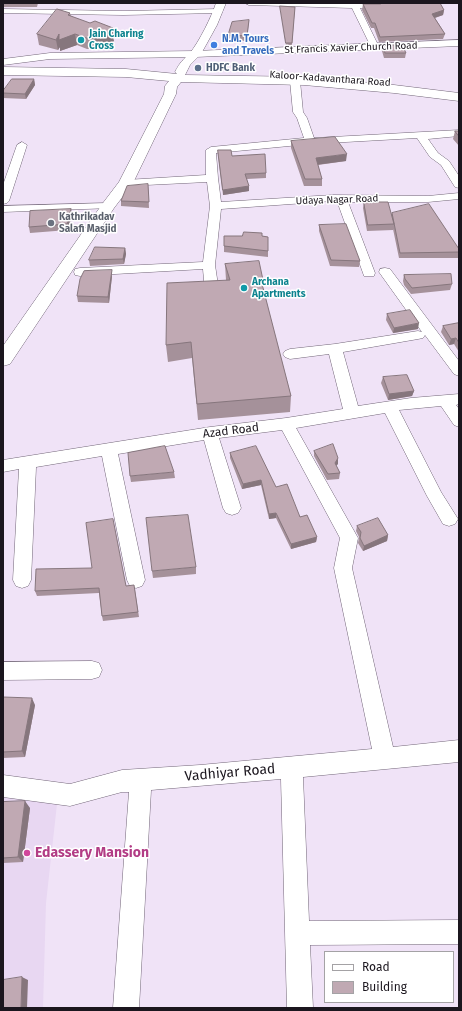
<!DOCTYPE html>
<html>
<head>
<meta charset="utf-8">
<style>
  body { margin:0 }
  #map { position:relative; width:462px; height:1011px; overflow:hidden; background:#f0e3f7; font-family:"Fira Sans",sans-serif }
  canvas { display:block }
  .frame { position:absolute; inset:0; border:4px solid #1b161e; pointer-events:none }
  .legend { position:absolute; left:324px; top:951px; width:130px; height:52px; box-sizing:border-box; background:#fff; border:1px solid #a4a2a5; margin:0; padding:5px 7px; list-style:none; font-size:12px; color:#1b161e }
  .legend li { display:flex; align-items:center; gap:8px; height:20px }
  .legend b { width:20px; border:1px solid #a4a2a5 }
</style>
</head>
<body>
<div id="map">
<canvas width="462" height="1011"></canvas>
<div class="frame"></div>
<ul class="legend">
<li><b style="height:5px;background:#fff"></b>Road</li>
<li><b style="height:11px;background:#c0a9b3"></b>Building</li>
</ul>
</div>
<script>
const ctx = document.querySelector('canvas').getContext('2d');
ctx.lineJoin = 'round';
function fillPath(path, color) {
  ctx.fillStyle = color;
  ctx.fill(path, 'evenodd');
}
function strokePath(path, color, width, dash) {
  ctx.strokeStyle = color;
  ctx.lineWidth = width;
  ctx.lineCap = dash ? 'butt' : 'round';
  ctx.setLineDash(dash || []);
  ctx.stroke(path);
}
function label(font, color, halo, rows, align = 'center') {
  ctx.font = font + ' "Fira Sans",sans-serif';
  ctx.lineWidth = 3;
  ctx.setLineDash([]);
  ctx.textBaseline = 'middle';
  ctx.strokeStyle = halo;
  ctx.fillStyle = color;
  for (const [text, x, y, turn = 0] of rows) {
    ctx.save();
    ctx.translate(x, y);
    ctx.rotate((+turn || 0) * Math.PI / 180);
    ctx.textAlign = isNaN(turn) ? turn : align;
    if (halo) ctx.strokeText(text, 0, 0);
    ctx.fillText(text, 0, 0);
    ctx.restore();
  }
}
fillPath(new Path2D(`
  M3 795 57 804 46 903 43 1008H3Z`), '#e8d7f2');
const minor = new Path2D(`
  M245 3H382L383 6 379 8H360L379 47 375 50 372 49 352 8 249 5Z
  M3 9 123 11 219 9 223 11 219 13 123 15 3 13Z
  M295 78 300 81 303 112 307 118 314 138 459 130V136L428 139 438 153 449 161 459 176V188L455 187 441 165 430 157 417 138 310 144 216 153 218 178 221 202 333 195 428 196 459 193V199L428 202H348L375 273 374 276H364L363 273 337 201H333L221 209 215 265 219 292 217 295H207L205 292 203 269 80 276 75 275 74 272 75 269 80 268 203 262 210 206 207 182 126 186 120 183 126 180 206 175V150L211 147 304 138 297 118 293 112 290 81Z
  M22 142 27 145 9 201 7 203 3 204V185L17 145Z
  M108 203 112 204 114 206 112 208 3 212V206Z
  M385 268 390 269 459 361V376L454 374 425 335 423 338 418 339 343 352 358 406 411 398 459 394V404L456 405 459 409V427L454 425 441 406 399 410 441 492 458 519 455 524 449 526 443 524 427 496 385 413 296 428 358 538 352 568 393 747 459 740V762L303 777 309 921 459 920V944L310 945 313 1008H287L281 779 151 790 139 1008H113L129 792H122L70 806 3 797V775L70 784 122 770 200 765 372 749 334 568 340 538 282 430 219 438 241 508 238 513 232 515 226 513 223 508 204 440 118 454 145 580 142 586 136 588 130 586 127 580 102 456 36 467 31 580 28 586 22 588 16 586 13 580 19 469 3 472V460L210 427 286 418 343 409 329 354 290 359 285 357 283 354 285 351 290 349 335 344 418 331 422 332 379 272 380 269Z
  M92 661 99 663 102 670 99 677 92 679 3 680V662Z`);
const tertiary = new Path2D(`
  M459 40V46L195 57 50 59 3 65V59L50 53 195 51Z`);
const secondary = new Path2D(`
  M216 3H226L217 25 201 54 190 65 185 75 304 77 394 85 459 93V101L394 93 304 85 181 82 177 87 176 94 133 183 114 208 10 364 3 366V346L103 203 119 182 164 94 165 86 169 81 126 77 3 75V67L126 69 177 74 175 72C180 62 183 60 190 53 199 42 212 16 216 3Z`);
strokePath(minor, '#726678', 1);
strokePath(tertiary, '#726678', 1);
strokePath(secondary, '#726678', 1);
fillPath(minor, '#fff');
fillPath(tertiary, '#fff');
fillPath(secondary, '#fff');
fillPath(new Path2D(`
  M3 3H38L37 7H3Z
  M363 4H380L444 10 443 15 435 18 445 34 443 39 379 42 374 28H371L362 10Z
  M280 6 295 7 292 45 286 46Z
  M70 13 71 16 114 38H113L114 41 96 49H87L77 45 60 51V47L58 50 39 45 37 34Z
  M249 20 247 41 228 40V35Z
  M383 46 406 53 405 58H384L382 51Z
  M34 79 35 85 26 99 3 98V91Z
  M455 131H459V146L453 139Z
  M291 141 346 161 318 165 322 179V186H304L291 148Z
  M218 150 232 156 266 173V178L247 179 249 191 223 195 218 155Z
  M148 184 149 208 121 206V201Z
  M364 202 391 215 392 213 459 249V258H399L393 229V230L367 231 363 208Z
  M71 209 72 215 68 230 30 233 29 227Z
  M319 225 360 261 359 267 330 266 319 231Z
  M262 233V236L268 237V257L224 252V246L242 236Z
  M125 248 126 254 124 264 90 266 89 260Z
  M225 264 263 280 262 286 291 396 290 412 198 420 192 358 168 362 166 345 226 280Z
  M404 275 452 284 450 290 411 294 404 285 403 281Z
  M112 276 109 303 78 302 77 296Z
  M387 314 418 329 393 333 386 320Z
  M459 323V352L454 344 449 345 441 332 443 326Z
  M383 377 414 391 412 396 388 400 381 383Z
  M314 451 338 458V464L336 465 340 473 339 479 327 480 314 456Z
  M230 453 276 487 317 537 316 542 291 549 276 518 269 519 261 485 242 489 230 458Z
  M174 472 175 478 131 482 130 476Z
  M357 526 388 535 387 541 363 551 358 543 359 537 356 531Z
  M196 567V574L153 578 152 571Z
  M92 568 126 586 135 590 139 617 103 621 102 616 99 593 37 596 35 591Z
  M3 697 35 705 25 757 3 758Z
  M3 802 30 808 23 862 3 863Z`), '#a5919a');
fillPath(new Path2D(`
  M444 10 443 15 431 19 432 14Z
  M113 28 114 38H113L114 41 96 49 94 38Z
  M59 34H75L77 45 60 51V47L58 50 56 40Z
  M34 79 35 85 26 99 25 94Z
  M347 154 346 161 315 165 316 158Z
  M249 186V191L223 195V190Z
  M71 209 72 215 68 230 67 224Z
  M125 248 126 254 124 264 123 259Z
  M112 270V276L109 303 108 297Z
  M419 323 418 329 393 333 394 328Z
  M456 338 454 344 449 345 451 339Z
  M414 391 412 396 388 400 389 394Z
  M338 458V464L334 468 335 463Z
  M261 480V485L242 489 243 484Z
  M276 513V518L269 519V514Z
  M388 535 387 541 363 551 364 546Z
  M317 537 316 542 291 549V544Z
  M32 698 35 705 25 757 22 751Z
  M25 801 30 808 23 862 18 857Z
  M22 977 28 980 27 1008H21Z`), '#86767d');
const building = new Path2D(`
  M383 3H440L444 10 432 14 445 34 380 37 375 23H372L363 4H380Z
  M280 6 295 7 292 43H286Z
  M57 9 70 13 68 15 90 23 95 21 113 28 109 29 112 30 94 38H86L75 34 59 40V34L56 40 37 34Z
  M249 20 247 36 228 35 232 22Z
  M402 45 406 53H385L383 46Z
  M12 79H34L25 94 3 93V91Z
  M455 131H459V136Z
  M335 137 347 154 316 158 322 179H305L291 141Z
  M218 150H231L232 156 265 154 266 173 245 174 249 186 223 190Z
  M148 184 149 202 121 201 127 186Z
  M364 202H388L394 224 368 225Z
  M429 204 459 249V252L400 253 392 213Z
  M71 209 67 224 29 227 30 211Z
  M346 224 360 261 331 260 319 225Z
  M244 232 262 233V236L268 237V251L224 246V236H242Z
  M95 247 125 248 123 259 89 260Z
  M259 261 263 280H261L291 396 197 404 191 342 166 345 167 283 230 280 225 264Z
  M112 270 108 297 77 296 80 279 84 271Z
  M451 274 452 284 412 288 405 279 404 275Z
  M410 310 419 323 394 328 387 314Z
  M459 323V343L456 338 451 339 443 326Z
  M407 375 414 391 389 394 383 377Z
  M333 444 338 458 335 463 340 473 328 474 314 451Z
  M165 446 174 472 130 476 128 453Z
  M256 446 276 487 287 484 300 517 307 515 317 537 291 544 276 513 269 514 261 480 243 484 230 453Z
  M188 515 196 567 152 571 146 518Z
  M378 518 388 535 364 546 360 538 361 532 357 526Z
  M113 519 126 586 134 585 138 612 102 616 99 588 35 591 36 569 92 568 86 523Z
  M3 697 32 698 22 751 3 752Z
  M25 801 18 857 3 858V802Z
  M22 977 21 1008H3V980Z`);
fillPath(building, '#c0a9b3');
strokePath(building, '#86767d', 1);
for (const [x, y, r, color] of [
  [81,40,4,"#0f9aa8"],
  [214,45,4,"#3f7fe0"],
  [198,68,4,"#5c6f8a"],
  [51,223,4,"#6b7280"],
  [244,288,4,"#0f9aa8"],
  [27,853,4,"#d1479c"]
]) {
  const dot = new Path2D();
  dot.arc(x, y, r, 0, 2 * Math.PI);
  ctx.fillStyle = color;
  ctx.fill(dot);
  strokePath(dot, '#fff', 1.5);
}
label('bold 10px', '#0d838f', '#fff', [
  ["Jain Charing",89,34],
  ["Cross",89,46],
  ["Archana",252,282],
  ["Apartments",252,294]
], 'left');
label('bold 10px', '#366cbe', '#fff', [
  ["N.M. Tours",222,39],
  ["and Travels",222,51]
], 'left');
label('10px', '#1b161e', '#fff', [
  ["St Francis Xavier Church Road",351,48,-2],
  ["Kaloor-Kadavanthara Road",330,79,4],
  ["Udaya Nagar Road",337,200,-2]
]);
label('bold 10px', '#4e5e75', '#fff', [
  ["HDFC Bank",206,68]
], 'left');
label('bold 10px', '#5b616d', '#fff', [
  ["Kathrikadav",59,217],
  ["Salafi Masjid",59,229]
], 'left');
label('12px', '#1b161e', '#fff', [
  ["Azad Road",231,431,-7]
]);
label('14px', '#1b161e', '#fff', [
  ["Vadhiyar Road",230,773,-5]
]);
label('bold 14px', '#b23c85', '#fff', [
  ["Edassery Mansion",35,853]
], 'left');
</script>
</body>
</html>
